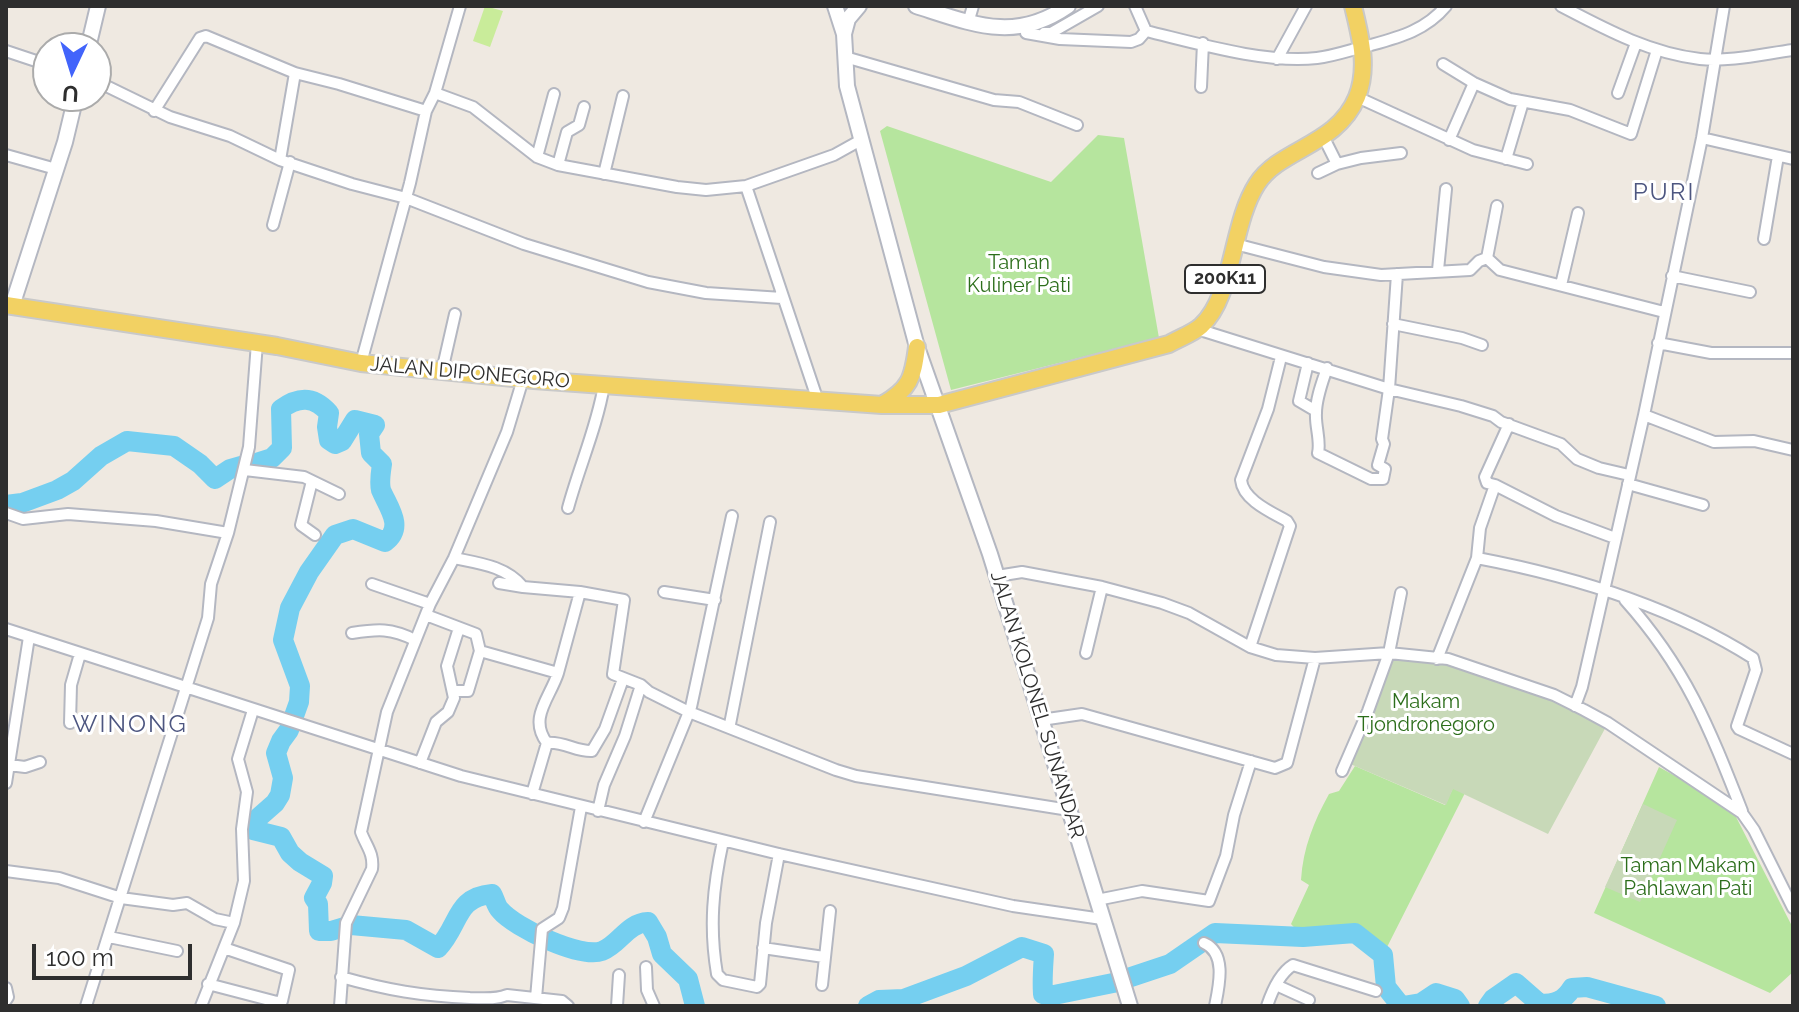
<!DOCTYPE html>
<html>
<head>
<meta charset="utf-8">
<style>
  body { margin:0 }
  #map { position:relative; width:1799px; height:1012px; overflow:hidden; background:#efe9e1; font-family:Raleway,sans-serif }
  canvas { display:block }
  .frame { position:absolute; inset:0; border:8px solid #2e2e2e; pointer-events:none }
  .north { position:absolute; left:32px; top:32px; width:80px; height:80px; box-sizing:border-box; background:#fff; border:2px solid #ababab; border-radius:50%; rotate:184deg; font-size:22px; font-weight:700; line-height:32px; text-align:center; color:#2e2e2e }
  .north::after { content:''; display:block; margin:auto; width:28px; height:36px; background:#4264fb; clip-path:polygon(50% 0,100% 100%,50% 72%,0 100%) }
  .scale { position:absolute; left:32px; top:944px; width:160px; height:36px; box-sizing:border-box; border:4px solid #2e2e2e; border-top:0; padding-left:10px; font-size:24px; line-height:28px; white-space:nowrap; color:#2e2e2e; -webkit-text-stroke:6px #fff; paint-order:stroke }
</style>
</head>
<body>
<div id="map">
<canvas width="1799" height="1012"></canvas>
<div class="frame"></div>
<div class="north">U</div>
<div class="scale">100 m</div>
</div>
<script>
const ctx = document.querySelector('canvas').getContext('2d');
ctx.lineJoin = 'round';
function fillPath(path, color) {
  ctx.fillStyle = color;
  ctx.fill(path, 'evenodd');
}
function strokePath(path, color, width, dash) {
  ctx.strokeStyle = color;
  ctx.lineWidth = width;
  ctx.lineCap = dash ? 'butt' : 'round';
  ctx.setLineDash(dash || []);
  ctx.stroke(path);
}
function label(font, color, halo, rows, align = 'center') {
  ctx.font = font + ' Raleway,sans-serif';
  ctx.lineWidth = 6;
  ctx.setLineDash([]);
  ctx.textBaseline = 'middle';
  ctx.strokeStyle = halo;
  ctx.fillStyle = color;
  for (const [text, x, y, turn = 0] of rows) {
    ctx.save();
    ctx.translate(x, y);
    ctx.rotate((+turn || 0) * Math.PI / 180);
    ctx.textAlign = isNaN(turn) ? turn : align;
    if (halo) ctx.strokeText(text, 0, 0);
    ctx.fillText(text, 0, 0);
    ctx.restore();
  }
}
fillPath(new Path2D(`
  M887 126 1051 182 1098 135 1124 138 1159 338 951 390 880 131Z
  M1355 766 1445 805 1453 788 1465 793 1383 955 1355 933 1303 937 1291 924 1309 885 1301 880C1303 848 1314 821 1329 794L1339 791Z
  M1659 767 1713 797 1735 815 1793 928V972L1770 993 1594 913Z`), '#b6e59e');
fillPath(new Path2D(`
  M1389 653 1437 659 1554 695 1608 723 1548 834 1453 789 1446 805 1348 763Z
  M1643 804 1677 820 1640 902 1605 887Z`), '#c8d9b8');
fillPath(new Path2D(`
  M485 6 503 11 490 47 473 41Z`), '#c9ec9a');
strokePath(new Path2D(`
  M253 464 272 458 282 448 281 409C299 396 314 396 329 413L327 427 329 440 335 444 342 441 355 420 375 425 369 434 371 453 382 464C381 471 379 482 381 490 388 507 405 527 385 542L353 529 335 535 309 572 290 608 283 640 300 686 299 702 289 730 281 741 276 753 283 778 280 795 275 803 250 825 253 830 281 837 290 853 300 862 323 876 322 883 314 898 318 904 319 931H331L351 925 406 930 438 948C460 925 455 897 492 894 495 899 496 906 500 910 515 928 581 959 602 951 620 944 627 923 648 922L657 937 662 954 688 979 695 1006
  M6 505 22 503 57 490 73 481 101 456 127 441 174 446 200 464 215 479 230 469 244 465
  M868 1006 879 1000 904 999 966 976 1022 947 1044 954C1043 969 1042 980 1043 994L1049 996 1113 983 1170 964 1215 933 1303 937 1355 933 1383 955 1386 987 1401 1006
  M1403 1006 1421 1003 1436 993 1455 999 1460 1006
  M1488 1006 1493 999 1516 983 1540 1004C1555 1004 1564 1001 1572 988L1587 987 1656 1006`), '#75cff0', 20);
const street = new Path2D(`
  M1135 6 1146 31C1196 43 1266 64 1317 58 1335 56 1353 49 1371 45 1400 37 1426 30 1446 6
  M1561 6C1605 29 1649 53 1700 59 1730 62 1763 54 1793 50
  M968 23 973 6
  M1026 33 1060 39 1131 42 1139 39 1146 31
  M1044 33H1051L1098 6
  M6 51 48 65
  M845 57 994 100 1019 102 1077 125
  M1277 59 1306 6
  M1443 64 1474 83 1510 99 1570 110 1631 134 1657 50
  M96 81 170 117 230 136 280 160 352 184 406 198 524 244 648 282 706 293 782 298
  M1201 87 1203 43
  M435 93 473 107 537 157 558 165 677 187 706 190 746 186 834 155 861 140
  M1618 93 1636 43
  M1357 97 1473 150 1527 164
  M154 111 200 38 206 36 295 73 339 84 426 111
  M1324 138 1337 164 1361 158 1401 153
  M1702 138 1793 159
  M1449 140 1474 83
  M6 155 56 169
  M537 157 554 94
  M1506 159 1523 102
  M280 160 295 73
  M558 165 567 132 579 125 584 107
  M1318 173 1337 164
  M604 174 623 96
  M746 186 818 401
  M273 225 290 162
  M1764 239 1778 156
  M1235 244 1324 267 1381 275 1470 270 1479 261 1487 258 1500 270 1664 312
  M1487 258 1497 206
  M1438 270 1446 189
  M1672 276 1750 292
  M1561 285 1578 213
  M1393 324 1462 338 1482 345
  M1197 329 1389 389 1461 406 1493 416 1501 422 1561 444 1577 459 1599 468 1629 475
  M1658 343 1711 353H1793
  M361 363 410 183 426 111 435 93 460 6
  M1308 363 1299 401 1316 411
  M1327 368C1322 383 1316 398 1316 413 1315 426 1321 441 1318 453L1371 479H1383L1385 469 1378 465 1384 444 1382 439 1389 389 1397 274
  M442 371 455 314
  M1644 415 1714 442 1754 441 1793 450
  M245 470 304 477 339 494
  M312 481 301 525 315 535
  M1628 484 1703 505
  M1495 485 1556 516 1615 538
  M568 508C579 467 597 427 604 385
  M6 513 23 519 68 514 156 521 228 533
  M454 558C478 563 506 566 523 587L580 592 624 600 613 674 641 685 649 692 689 712 836 770 856 776 1069 810
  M1477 558 1480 528 1495 485 1487 483 1485 477 1509 424
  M997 576 1022 572 1102 587 1162 603 1189 613 1250 647 1276 655 1315 658 1389 653 1448 659 1554 695 1584 710 1608 723 1742 813 1754 830 1793 908
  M499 583 523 587
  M372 584 430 604
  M664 592 715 600
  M1625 600C1686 668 1709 727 1742 811
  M426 615 476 634 480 651 558 673C550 698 528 718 547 743L532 794
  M6 629 461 776 779 854 1013 906 1102 919
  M352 633C378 629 391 628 415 640
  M1250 647 1290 526 1287 521C1271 512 1243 500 1241 480L1268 409 1281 357
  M1086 653 1102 587
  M1437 659 1477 558C1572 576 1671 606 1753 658L1756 670 1737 726 1739 729 1793 754
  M558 673 580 592
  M453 691H468L480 651
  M1575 706 1582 687 1644 415 1702 138 1724 6
  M691 707 732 516
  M1041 720 1082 714 1275 768 1287 763 1315 658
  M70 723 71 685 80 654
  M730 724 770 522
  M547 743C563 741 577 752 592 751L605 729 623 679
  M420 763 436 722 448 712 454 698 447 666 459 628
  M9 765 25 767 40 762
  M1342 771 1368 711 1389 653 1401 593
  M6 783 29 637
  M598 811 604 785 625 736 641 685
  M644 822 689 712
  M723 841C713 887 709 927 717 974L723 980 757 987 760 984 766 923 779 854
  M6 871 59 878 121 898 173 905 187 903 215 919 234 923 244 881 242 829 247 792 238 759 253 710
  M1097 900 1142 891 1209 901 1226 856 1234 815 1251 761
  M109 937 177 951
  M1204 943C1227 953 1219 986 1215 1006
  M763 948 824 957
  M646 967 647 990 654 1006
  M341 977C387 990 422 996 470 998 482 998 495 1000 507 995L562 1001 568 1006
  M208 984 277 1002 282 1001 289 970 224 948
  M822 985 830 911
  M1276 985 1309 1000
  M6 988 8 997 6 1000
  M536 998 542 929 559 918 563 908 581 807
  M86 1006 208 618 211 584 228 533 249 447 257 343
  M201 1006 234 923
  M340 1006 346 923 372 869C374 853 366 846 361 832L387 712 430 604 454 558 507 432 523 379
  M617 1006 619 975
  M1267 1006C1272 991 1280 973 1293 965L1376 991`);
const secondary = new Path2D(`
  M835 6 844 34 847 86 917 347 990 554 1130 1006
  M916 6C973 24 1015 43 1068 6
  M844 34 848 19 859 6
  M88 48 98 6
  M12 306 65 142 76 96`);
const primary = new Path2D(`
  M6 305 277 346 361 363 534 380 882 405H939L1169 344C1179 338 1192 334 1201 326 1234 296 1231 224 1257 184 1280 148 1337 146 1357 97 1369 67 1360 35 1353 6
  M882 405C910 389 913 378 917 347`);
strokePath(street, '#b4b7c1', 14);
strokePath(secondary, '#b4b7c1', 18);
strokePath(primary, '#c9c9c9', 20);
strokePath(street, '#fff', 10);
strokePath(secondary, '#fff', 14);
strokePath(primary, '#f2d163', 16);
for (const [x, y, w] of [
  [1225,279,80]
]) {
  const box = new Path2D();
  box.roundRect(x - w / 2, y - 14, w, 28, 6);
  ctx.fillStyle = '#fff';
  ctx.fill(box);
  strokePath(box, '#2e2e2e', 2);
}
label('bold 18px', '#2e2e2e', null, [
  ["200K11",1225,279]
]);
label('20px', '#2c6e1b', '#fff', [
  ["Taman",1019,263],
  ["Kuliner Pati",1019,286],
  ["Makam",1426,702],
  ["Tjondronegoro",1426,725],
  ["Taman Makam",1688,866],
  ["Pahlawan Pati",1688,889]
]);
label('20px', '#2e2e2e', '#fff', [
  ["JALAN DIPONEGORO",470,373,5],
  ["JALAN KOLONEL SUNANDAR",1037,705,73]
]);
ctx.letterSpacing = '2px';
label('24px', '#4d5680', '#fff', [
  ["PURI",1664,193],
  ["WINONG",130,725]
]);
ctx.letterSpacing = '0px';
</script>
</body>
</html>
